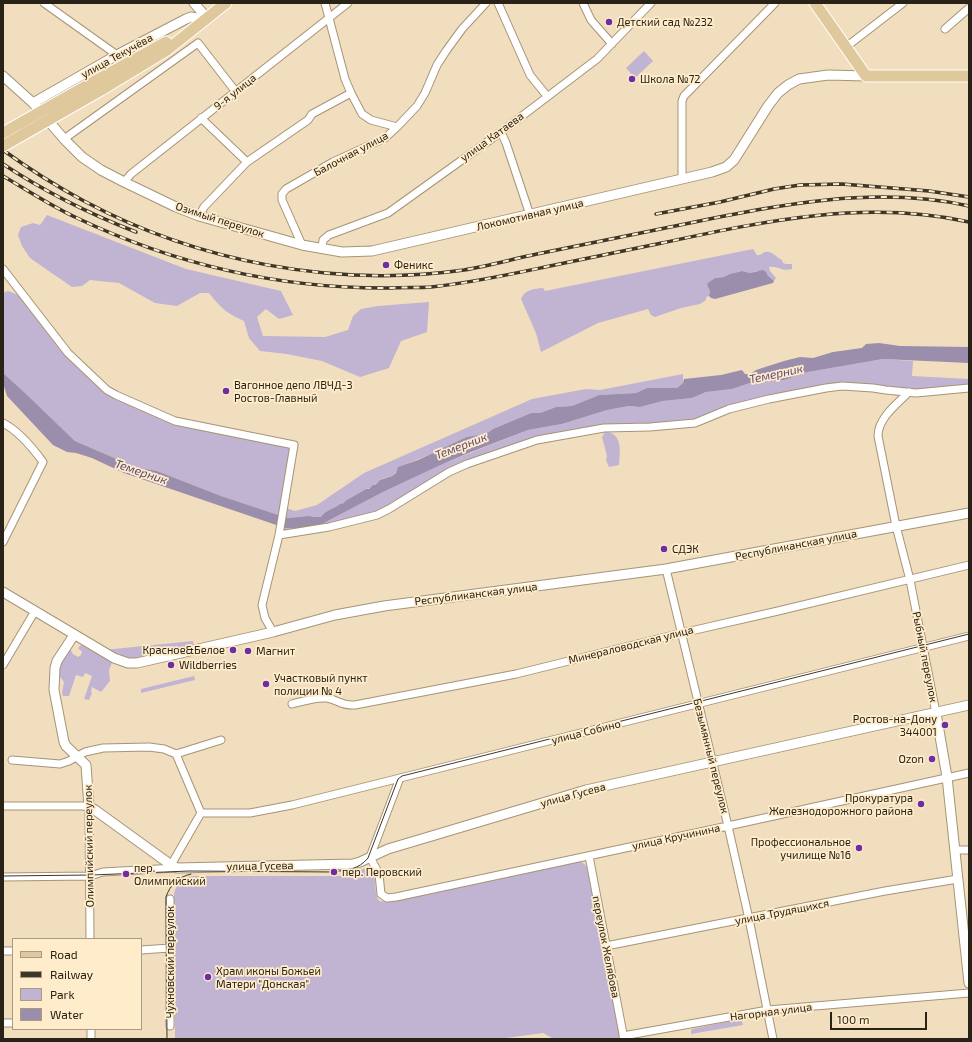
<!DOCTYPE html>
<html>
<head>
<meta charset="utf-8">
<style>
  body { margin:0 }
  #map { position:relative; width:972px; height:1042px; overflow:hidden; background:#f1debe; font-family:"Exo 2",sans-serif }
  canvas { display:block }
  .frame { position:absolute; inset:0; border:4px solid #292216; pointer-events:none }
  .legend { position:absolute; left:12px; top:938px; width:130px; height:92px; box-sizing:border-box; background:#ffeccb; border:1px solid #a99b83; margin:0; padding:5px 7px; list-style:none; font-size:12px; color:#292216 }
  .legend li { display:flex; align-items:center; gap:8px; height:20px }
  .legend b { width:20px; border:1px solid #a99b83 }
  .scale { position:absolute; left:830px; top:1012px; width:97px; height:18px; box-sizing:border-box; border:2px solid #292216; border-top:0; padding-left:5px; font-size:12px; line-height:14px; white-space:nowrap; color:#292216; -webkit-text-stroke:3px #ffeccb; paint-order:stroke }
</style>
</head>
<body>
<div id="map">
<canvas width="972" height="1042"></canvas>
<div class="frame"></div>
<ul class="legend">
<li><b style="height:5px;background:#e0c89d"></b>Road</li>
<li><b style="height:5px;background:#3e3628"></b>Railway</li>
<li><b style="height:11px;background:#c1b3d2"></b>Park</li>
<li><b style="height:11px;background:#9b8dac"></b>Water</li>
</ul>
<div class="scale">100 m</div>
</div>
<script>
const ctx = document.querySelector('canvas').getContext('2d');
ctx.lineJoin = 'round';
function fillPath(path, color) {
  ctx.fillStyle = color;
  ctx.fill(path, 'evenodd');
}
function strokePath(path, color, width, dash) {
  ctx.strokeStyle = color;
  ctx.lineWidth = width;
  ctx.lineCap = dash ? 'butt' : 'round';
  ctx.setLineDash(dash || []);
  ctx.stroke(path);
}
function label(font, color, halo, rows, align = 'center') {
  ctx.font = font + ' "Exo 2",sans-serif';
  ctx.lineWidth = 3.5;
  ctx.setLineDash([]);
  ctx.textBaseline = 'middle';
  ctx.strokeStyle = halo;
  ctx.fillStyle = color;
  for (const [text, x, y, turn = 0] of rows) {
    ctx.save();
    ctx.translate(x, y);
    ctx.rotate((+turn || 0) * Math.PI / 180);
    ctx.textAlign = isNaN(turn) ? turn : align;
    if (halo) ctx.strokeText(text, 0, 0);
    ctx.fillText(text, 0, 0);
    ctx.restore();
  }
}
fillPath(new Path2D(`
  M644 51 653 61 635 78 626 68Z
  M47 215 186 269 281 291 293 315 279 319 266 309 257 317 263 336 325 337 348 330 353 316 361 309 378 306 429 302 427 332 401 341 389 368 360 377 322 361 287 354 260 351 249 338 244 321C226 313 221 308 209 293H200L177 306 155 303 119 283 90 280 82 286 72 287 30 258 22 246 18 235 21 227 33 223 40 225Z
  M753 249 757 255C762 256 763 251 768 252 773 252 777 258 782 260L783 263 786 264H792V269C783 272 777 265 769 267L770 271 776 278 774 281 768 277 766 272 757 271 750 273 742 271 737 272 724 277 715 278 707 285 710 291 709 296 706 297V300L700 304 681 308 655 317 651 315 648 309 598 323 541 352 536 333 521 299C525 289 534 289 543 288L545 291Z
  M8 291 16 294 20 297 42 325 107 392 174 422 288 447 291 452 280 516 221 496 157 471 135 467 75 441 23 391 3 373V293Z
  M883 359 913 361 912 376 969 379V388L942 391 842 386 769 399 695 423 617 428 537 440 467 464 377 515 279 535 280 526 285 528H304L322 524 385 491 445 463 528 430 562 424 607 410 629 406 640 407 663 401 692 398 706 392 732 389 750 383 784 380 808 372Z
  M683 374V383L677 388H647L636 393 599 395 572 406 556 407 540 413H531L493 429 486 434 472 437 399 467C393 479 389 475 380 480 375 484 373 488 366 489L345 501 344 503 340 504C334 509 325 510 321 517H315L309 516 287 518 284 517 286 508 295 511 317 505 364 473 532 399 586 389 600 390Z
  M605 432C623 432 620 453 619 465L609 467 606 460 607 456 602 437Z
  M193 641 194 646 163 654 161 651 144 655V659C130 662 116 657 104 650Z
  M81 645 111 660 112 663 109 670 110 681 101 692 92 687 91 692 92 693 89 700 84 699 92 676 85 673 83 677 76 675 69 696H63L62 693 64 682 58 674 57 665 70 649 73 654 78 657 81 655 82 652 78 648Z
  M194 676 195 680 141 693V689Z
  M575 861C583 861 587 865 590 872L620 1039H554L543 1033 498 1039H175L174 894C176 884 181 879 192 876H346L366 868C380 873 372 891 379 901L388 902Z
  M741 1019 743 1025 691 1034V1031L692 1029Z`), '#c1b3d2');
fillPath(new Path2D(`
  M763 270 766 272 768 276 774 281 773 283 715 299 711 298 709 296 710 291 707 285 708 283 715 278 724 277 730 274 742 271 750 273Z
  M879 343 900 346 969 347V363L883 359 808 372 784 380 750 383 732 389 706 392 692 398 663 401 640 407 629 406 607 410 562 424 528 430 471 452 445 463 385 491 322 524 304 528H285L124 473 92 458 76 453 67 452 53 445 7 396 3 383V373L23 391 75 441 135 467 157 471 221 496 287 518 309 516 315 517H321C325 510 334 509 340 504L344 503 345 501 366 489H369L373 485H375L380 480 392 476 396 473 398 467 418 460 467 437 486 434 493 429 531 413H540L556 407 572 406 599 395 636 393 647 388H677L683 383 684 379 721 375 742 370 745 374H750L756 370 784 361 800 357 813 358 833 352 862 348 866 344Z`), '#9b8dac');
const minor = new Path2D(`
  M44 3 117 55
  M325 3 345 79 351 93 362 114 371 120 397 127
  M498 3 530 75 547 96
  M583 3 591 20 612 44
  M945 29 969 8
  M846 47 903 3
  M201 118 247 162
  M501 132 506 143 530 215
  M64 139 198 43 236 92
  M682 179V101L684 96 775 3
  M124 182 131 174 348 3
  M199 216 204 207 247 162 308 120 312 114 351 93
  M302 245 282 200V194L286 189 333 162 385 138 397 127 417 106 425 93 437 65 446 51 462 29 486 3
  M322 249 323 240 329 235 388 213 501 132 597 59 651 3
  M3 269 68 353 107 390 116 395 175 421 294 445 279 535 262 605 265 618 273 632
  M909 392C897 404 878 418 878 436L896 526 910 580 936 713
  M3 423C19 431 32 447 43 462L3 542
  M279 535 329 527 377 515 389 509 449 472 467 464 537 440 604 428 650 427 695 423 729 409 769 399 826 388 842 386 873 388 886 390 916 393 969 388
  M666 569 728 826 749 919 773 1039
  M3 665 35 611
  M292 704C303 701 316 697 327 698 339 700 340 706 355 705L516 674 682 633 778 611 969 565
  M12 760 60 764 69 761 85 752 103 748 149 747 164 749 176 754 221 740
  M400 778 370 857 379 874 381 894 387 898 396 897 728 826 969 773
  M3 806H83L89 807 90 939
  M201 813H250L292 805 969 636
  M955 850H969
  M589 856 624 1039
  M168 868 171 865 201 813 176 754
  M3 877 90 876 103 872 176 868
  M606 946 885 891 958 879
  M141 950 170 948
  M3 951H13
  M3 1023H13
  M170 1026V899
  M91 1029V1039
  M623 1036 768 1010 969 993`);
const tertiary = new Path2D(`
  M194 3 207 18
  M3 76 33 103 64 139 82 157 101 170 124 182 176 207 199 216 302 245 342 252 372 251 712 172 726 167 734 160 768 106 778 93 788 85 799 79 828 75 866 76
  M33 103 117 55 186 19 191 17 197 18 198 24
  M3 592 114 658 128 663H137L273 632 335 615 384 606 666 569 969 513
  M74 635 57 661 55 668 54 690 64 742 66 746 86 765 89 807 95 810 171 865 177 868 353 864 360 862 388 849 586 790 969 705
  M936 713 947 777 969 983`);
const primary = new Path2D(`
  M815 3 866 76H969
  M95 81 166 42
  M101 90 167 50 226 3`);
strokePath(minor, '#a69476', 9);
strokePath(tertiary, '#a69476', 11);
strokePath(primary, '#fff', 13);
strokePath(minor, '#fff', 7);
strokePath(tertiary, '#fff', 9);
strokePath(primary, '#e0c89d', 11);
strokePath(new Path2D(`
  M3 876 92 875 189 871 334 872C349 869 358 870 368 858L398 779 402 776 969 634
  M167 1039 166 897C170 885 178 877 191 874`), '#3e3628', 1);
const rail = new Path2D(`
  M3 150C29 169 56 186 84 201 198 262 335 288 464 270 488 266 513 259 537 254 587 244 636 234 685 224 778 205 875 185 969 206
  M3 164C45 192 90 214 136 232
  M3 176C27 190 51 206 77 218 176 265 282 289 391 288 405 287 418 288 431 287 470 283 507 275 545 267 584 259 623 251 662 243 765 221 865 199 969 222
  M656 214 720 202 774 189 800 185 842 184 929 191 969 197`);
strokePath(rail, '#3e3628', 3.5);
strokePath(rail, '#ffeccb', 2, [6]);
const primaryBridge = new Path2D(`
  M3 133 95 81
  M3 146 101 90`);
strokePath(primaryBridge, '#fff', 13, []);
strokePath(primaryBridge, '#e0c89d', 11);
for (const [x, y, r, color] of [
  [609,22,4,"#6e2ea3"],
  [632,79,4,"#6e2ea3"],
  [386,265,4,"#6e2ea3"],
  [226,391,4,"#6e2ea3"],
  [664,549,4,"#6e2ea3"],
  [233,650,4,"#6e2ea3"],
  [248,651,4,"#6e2ea3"],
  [171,665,4,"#6e2ea3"],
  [266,684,4,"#6e2ea3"],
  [945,725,4,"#6e2ea3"],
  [932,759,4,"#6e2ea3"],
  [921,804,4,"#6e2ea3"],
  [859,848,4,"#6e2ea3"],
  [334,872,4,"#6e2ea3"],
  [126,874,4,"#6e2ea3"],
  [208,977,4,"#6e2ea3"]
]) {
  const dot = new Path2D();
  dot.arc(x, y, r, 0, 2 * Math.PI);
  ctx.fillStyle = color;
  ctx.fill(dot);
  strokePath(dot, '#ffeccb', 1.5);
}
label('11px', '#292216', '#ffeccb', [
  ["Детский сад №232",617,22],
  ["Школа №72",640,79],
  ["Феникс",394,265],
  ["Вагонное депо ЛВЧД-3",234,385],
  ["Ростов-Главный",234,398],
  ["СДЭК",672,549],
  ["Красное&Белое",225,650,"right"],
  ["Магнит",256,651],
  ["Wildberries",179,665],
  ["Участковый пункт",274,678],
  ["полиции № 4",274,691],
  ["Ростов-на-Дону",937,719,"right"],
  ["344001",937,732,"right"],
  ["Ozon",924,759,"right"],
  ["Прокуратура",913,798,"right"],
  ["Железнодорожного района",913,811,"right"],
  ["Профессиональное",851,842,"right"],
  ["училище №16",851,855,"right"],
  ["пер.",134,868],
  ["Олимпийский",134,881],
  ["пер. Перовский",342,872],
  ["Храм иконы Божьей",216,971],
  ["Матери \"Донская\"",216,984]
], 'left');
label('11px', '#292216', '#ffeccb', [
  ["улица Текучёва",117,56,-29],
  ["9-я улица",235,92,-38],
  ["улица Катаева",492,137,-36],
  ["Балочная улица",351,154,-28],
  ["Локомотивная улица",530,215,-13],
  ["Озимый переулок",220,220,18],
  ["Республиканская улица",796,545,-11],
  ["Республиканская улица",476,594,-7],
  ["Минераловодская улица",631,645,-14],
  ["Рыбный переулок",925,657,79],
  ["улица Собино",586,732,-14],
  ["Безымянный переулок",711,756,76],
  ["улица Гусева",573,795,-15],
  ["улица Кручинина",676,837,-12],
  ["Олимпийский переулок",89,846,-91],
  ["улица Гусева",260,866,-1],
  ["улица Трудящихся",782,912,-11],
  ["переулок Желябова",606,947,79],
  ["Чухновский переулок",170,962,-90],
  ["Нагорная улица",771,1012,-7]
]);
label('italic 12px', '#5e4977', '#ffeccb', [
  ["Темерник",776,374,-12],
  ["Темерник",461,446,-21],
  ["Темерник",141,472,19]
]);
</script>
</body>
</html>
